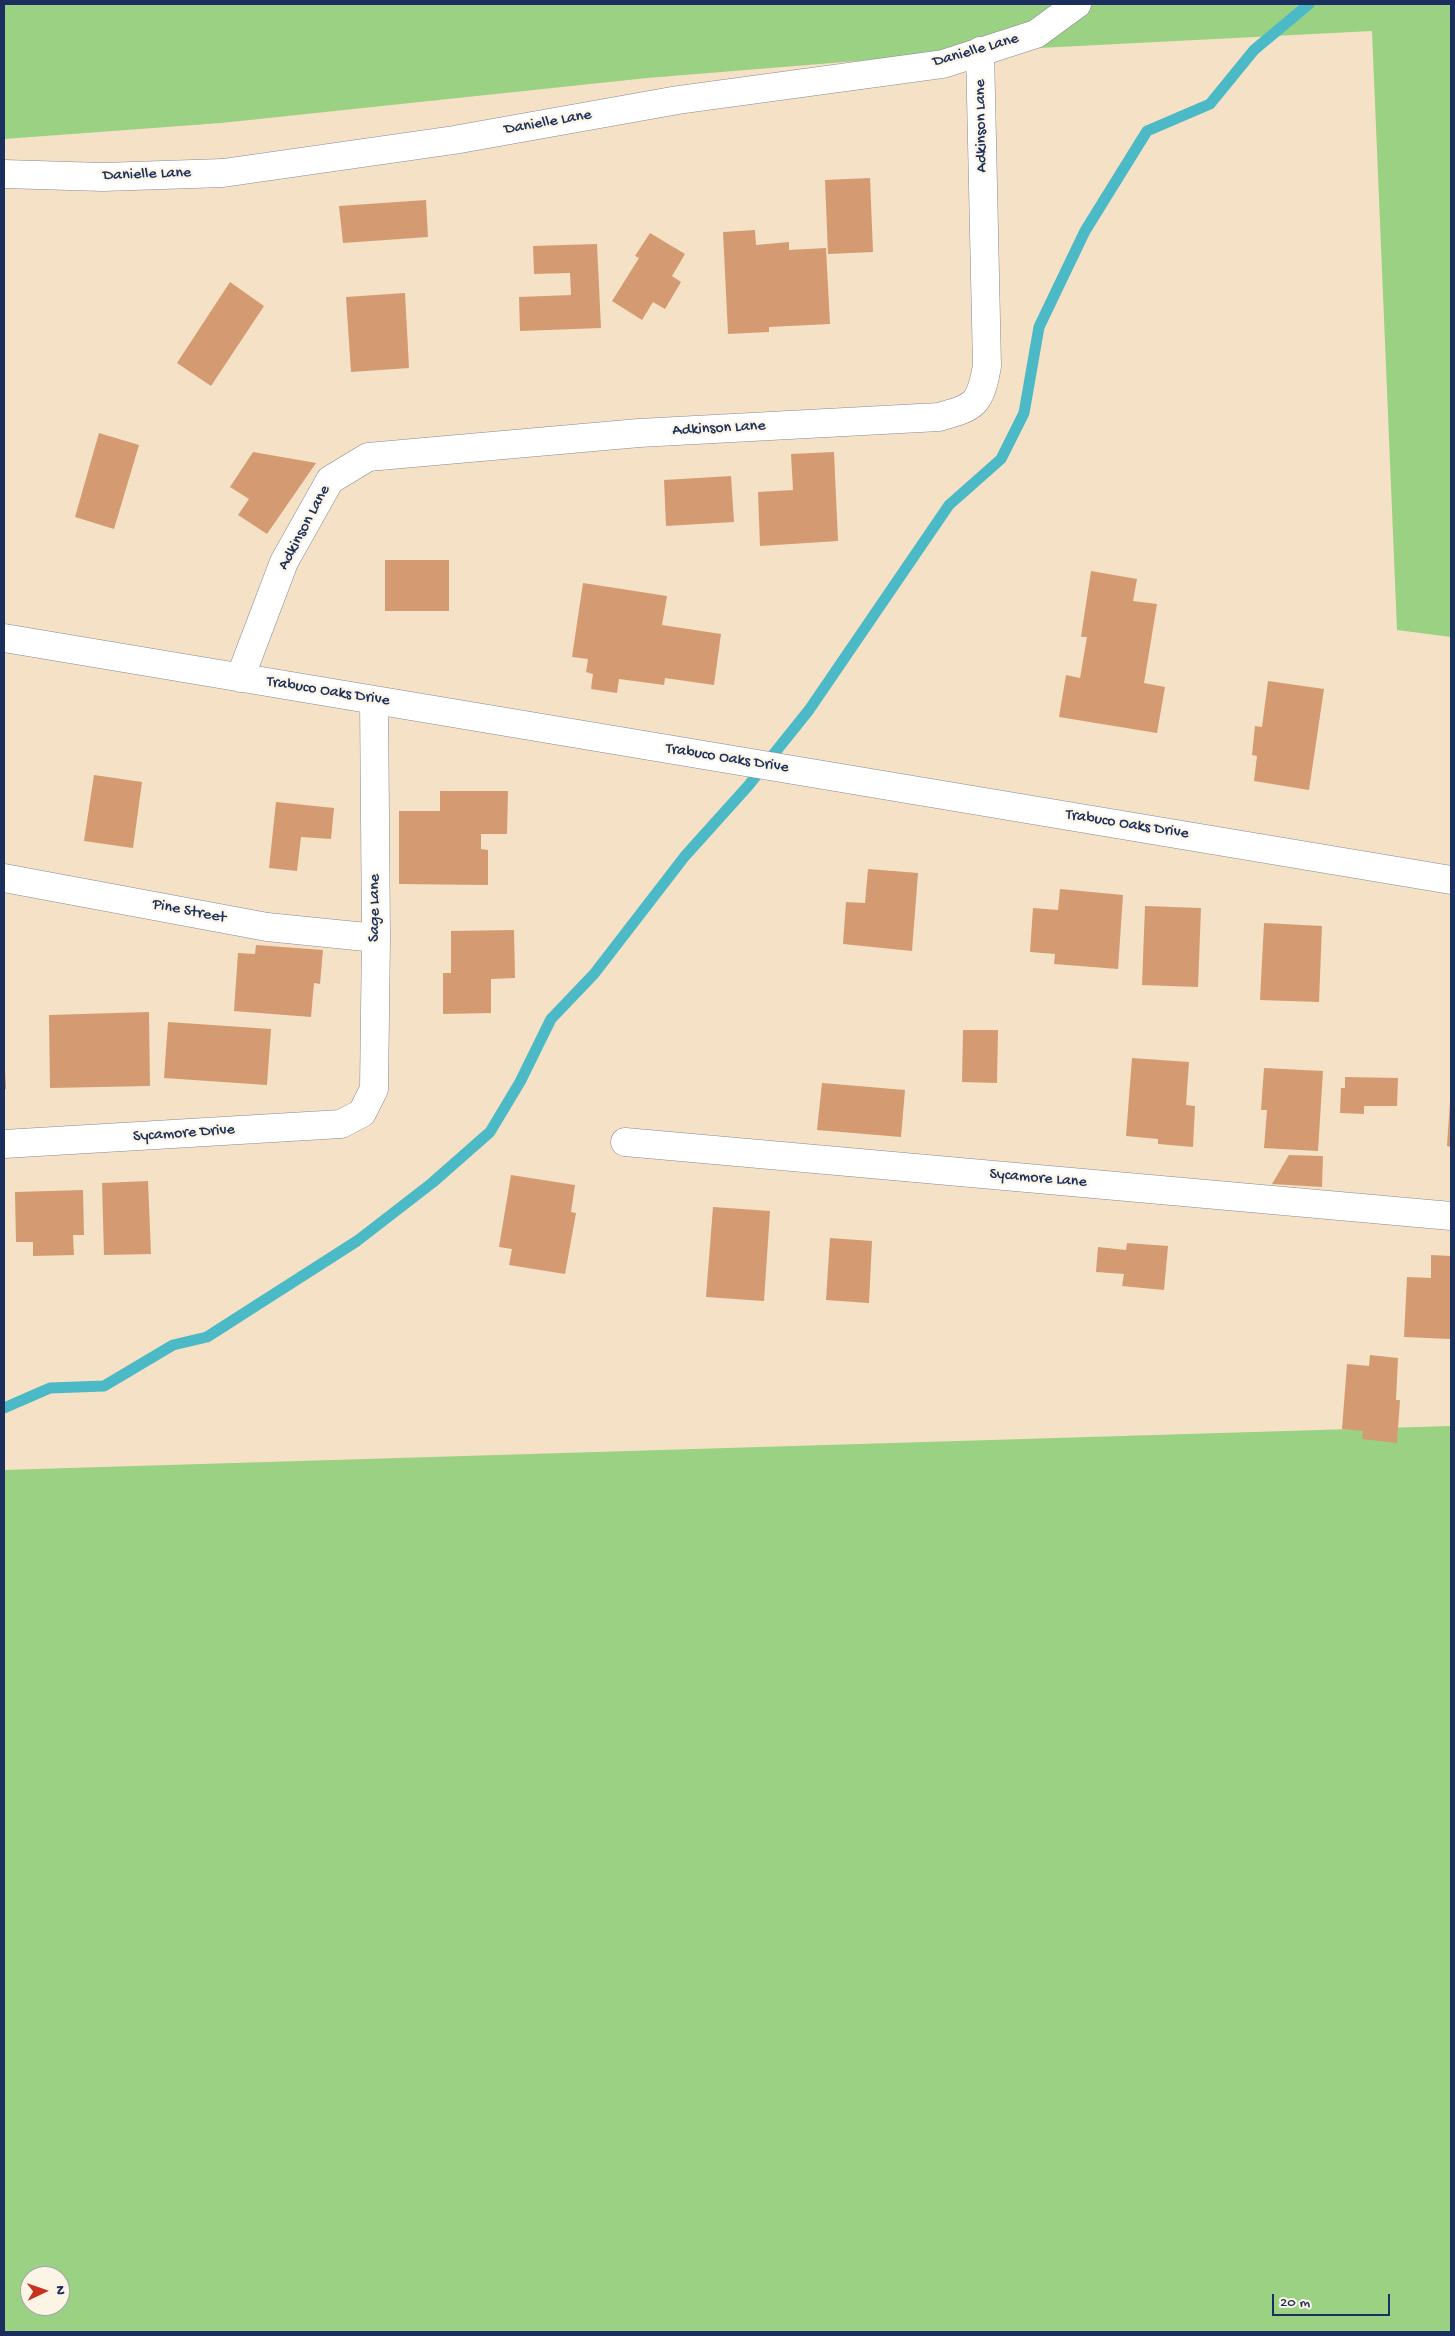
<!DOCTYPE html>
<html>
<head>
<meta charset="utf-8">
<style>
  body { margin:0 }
  #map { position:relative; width:1455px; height:2336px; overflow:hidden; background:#f5e1c5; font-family:"Gochi Hand",sans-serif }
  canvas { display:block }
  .frame { position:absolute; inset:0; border:5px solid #1b2f5e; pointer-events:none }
  .north { position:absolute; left:20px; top:2266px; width:50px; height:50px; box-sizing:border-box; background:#fcf5e5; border:1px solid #a2a6af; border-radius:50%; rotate:87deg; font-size:14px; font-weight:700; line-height:20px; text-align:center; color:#1b2f5e }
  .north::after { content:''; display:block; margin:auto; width:18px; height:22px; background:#c8321e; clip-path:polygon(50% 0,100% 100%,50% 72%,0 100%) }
  .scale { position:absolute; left:1272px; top:2294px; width:118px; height:22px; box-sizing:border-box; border:2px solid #1b2f5e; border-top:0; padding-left:6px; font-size:15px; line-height:18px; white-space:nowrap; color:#1b2f5e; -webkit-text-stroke:4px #fcf5e5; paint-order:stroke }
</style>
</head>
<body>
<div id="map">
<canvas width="1455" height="2336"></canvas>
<div class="frame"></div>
<div class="north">N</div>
<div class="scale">20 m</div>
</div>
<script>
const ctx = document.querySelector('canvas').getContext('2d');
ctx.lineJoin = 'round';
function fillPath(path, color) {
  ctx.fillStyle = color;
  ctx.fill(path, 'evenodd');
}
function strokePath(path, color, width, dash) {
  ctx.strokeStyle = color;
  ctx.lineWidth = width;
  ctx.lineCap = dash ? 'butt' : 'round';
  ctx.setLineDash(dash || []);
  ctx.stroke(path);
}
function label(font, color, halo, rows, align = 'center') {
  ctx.font = font + ' "Gochi Hand",sans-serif';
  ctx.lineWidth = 4.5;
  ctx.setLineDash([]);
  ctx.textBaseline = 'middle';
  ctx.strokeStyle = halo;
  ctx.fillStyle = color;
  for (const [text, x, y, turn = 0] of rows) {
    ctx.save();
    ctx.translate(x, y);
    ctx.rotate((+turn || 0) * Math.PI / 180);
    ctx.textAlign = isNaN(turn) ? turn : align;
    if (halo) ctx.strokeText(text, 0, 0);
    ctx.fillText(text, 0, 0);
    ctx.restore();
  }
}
fillPath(new Path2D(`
  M4 4H1451V637L1397 630 1372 31 980 51 647 78 221 123 4 139Z
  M1451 1426V2332H4V1470ZM30 2276H60V2306H30Z`), '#9ad183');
strokePath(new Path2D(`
  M4 1408 50 1388 104 1386 173 1345 207 1337 357 1241 432 1183 490 1132 520 1082 551 1019 594 974 685 856 748 786 809 710 949 505 1001 459 1024 413 1039 327 1085 231 1147 131 1210 104 1254 50 1309 4`), '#4cbac6', 11);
fillPath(new Path2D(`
  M870 178 873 252 828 254 825 180Z
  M426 200 428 237 343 243 339 206Z
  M755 230 756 245 789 242V250L826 248 830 324 769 327V332L728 334 723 232Z
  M650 233 685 254 672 276 681 282 665 309 653 302 642 320 612 301 639 258 635 256Z
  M597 244 601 328 520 331 519 297 571 295 570 273 534 274 533 246Z
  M230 282 264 306 211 386 177 363Z
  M405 293 409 368 351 372 346 297Z
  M99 433 139 445 114 529 75 517Z
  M253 452 316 463 267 534 238 515 249 499 230 487Z
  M834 452 838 541 760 546 758 492 793 490 791 454Z
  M731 476 734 522 666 526 664 480Z
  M385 560H449V611H385Z
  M1091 571 1137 579 1133 601 1157 604 1144 683 1165 687 1157 733 1059 717 1066 675 1080 678 1087 637H1081Z
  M583 583 667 596 662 625 721 634 714 685 665 678 664 685 619 679 617 693 591 689 593 674 586 672 588 659 572 657Z
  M1268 681 1324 689 1309 790 1254 781 1257 756 1252 755 1255 726 1262 727Z
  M94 775 142 782 133 848 84 841Z
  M440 791H508L507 834H481V849L488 850V885L399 884V811H440Z
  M276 802 334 808 331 839 301 837 297 871 269 868Z
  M868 869 918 873 912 951 843 944 846 902 865 903Z
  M1060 889 1123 895 1118 969 1054 964 1055 954 1030 952 1033 908 1058 910Z
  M1145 906 1201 908 1198 987 1142 985Z
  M1264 923 1322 926 1319 1002 1260 1000Z
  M514 930 515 978 491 979V1013L443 1014V973H451V931Z
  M256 945 323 950 320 984 314 983 311 1017 234 1011 238 953 255 954Z
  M149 1012 150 1086 50 1088 49 1015Z
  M168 1022 271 1029 267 1085 164 1078Z
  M963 1030H998L997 1083 962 1082Z
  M1132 1058 1189 1062 1186 1105 1195 1106 1193 1147 1158 1144V1139L1126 1136Z
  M1264 1068 1323 1071 1318 1151 1264 1148 1267 1110H1261Z
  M4 1070H5L6 1089H4Z
  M1345 1077 1398 1078 1397 1106H1364V1114L1340 1113 1341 1088H1345Z
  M822 1083 905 1090 901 1137 817 1130Z
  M1450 1101H1451V1147L1447 1146Z
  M1289 1155 1323 1156 1322 1187 1272 1184Z
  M511 1175 575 1185 571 1212 576 1213 565 1274 509 1265 512 1249 499 1247Z
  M148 1181 151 1254 104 1255 102 1183Z
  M83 1190 84 1235H73L74 1255 33 1256V1242H16L15 1192Z
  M713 1207 770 1211 764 1301 706 1297Z
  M830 1238 872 1241 869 1303 826 1300Z
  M1127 1243 1168 1246 1164 1290 1122 1286 1124 1274 1096 1272 1098 1247 1126 1250Z
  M1431 1255 1451 1256V1339L1404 1337 1407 1277 1431 1278Z
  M1370 1355 1398 1358 1396 1400H1400L1397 1443 1362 1439 1363 1431 1342 1429 1347 1364 1369 1366Z`), '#d49b72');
const street = new Path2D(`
  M4 174 103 177 223 173 454 140 678 100 943 64 1036 34 1077 4
  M4 638 1451 880
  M240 678 284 562 330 480 368 457 639 433 939 417C975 407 980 405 987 366L980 51
  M4 878 267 927 376 938
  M625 1142 1451 1216
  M4 1144 341 1124 362 1113 374 1089 376 938 374 700`);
strokePath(street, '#888892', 29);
strokePath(street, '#fff', 28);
label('16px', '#1b2f5e', '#fcf5e5', [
  ["Danielle Lane",976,51,-16],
  ["Danielle Lane",548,123,-10],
  ["Adkinson Lane",982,126,-91],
  ["Danielle Lane",147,175,-2],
  ["Adkinson Lane",719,429,-3],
  ["Adkinson Lane",305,528,-62],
  ["Trabuco Oaks Drive",328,692,9],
  ["Trabuco Oaks Drive",727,759,9],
  ["Trabuco Oaks Drive",1127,825,9],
  ["Sage Lane",376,908,-90],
  ["Pine Street",189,912,11],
  ["Sycamore Drive",184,1134,-4],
  ["Sycamore Lane",1038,1179,5]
]);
</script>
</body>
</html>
